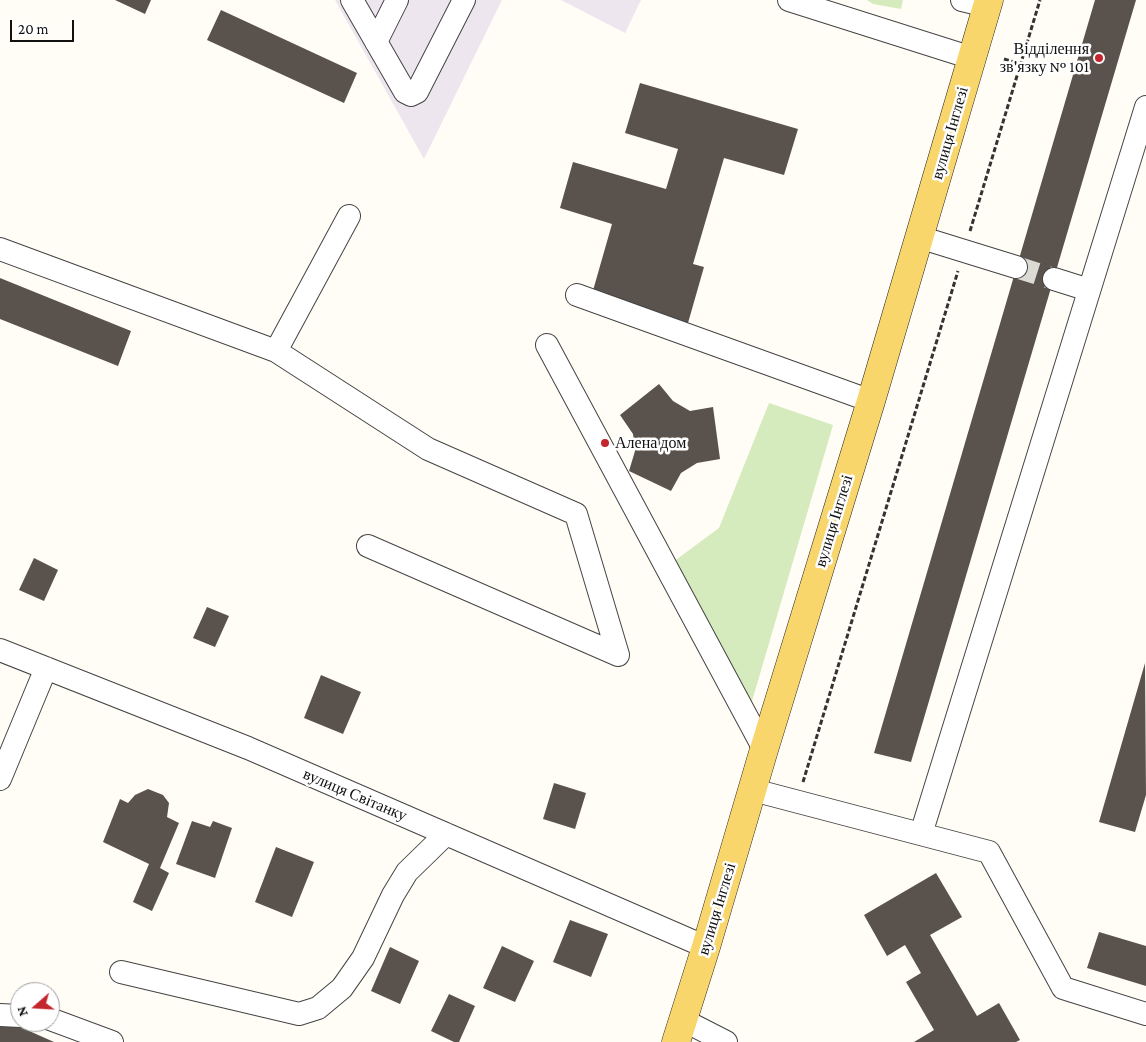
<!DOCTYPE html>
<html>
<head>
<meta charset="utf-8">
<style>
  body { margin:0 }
  #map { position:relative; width:1146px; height:1042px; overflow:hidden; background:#fffdf5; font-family:"Crimson Pro",serif }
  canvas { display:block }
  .north { position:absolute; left:10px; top:982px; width:50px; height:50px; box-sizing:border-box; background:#fff; border:1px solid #a0a0a0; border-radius:50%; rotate:251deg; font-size:14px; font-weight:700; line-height:20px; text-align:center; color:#111 }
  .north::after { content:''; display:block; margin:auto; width:18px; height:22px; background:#c4262e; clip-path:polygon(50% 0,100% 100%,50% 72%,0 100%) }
  .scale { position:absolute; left:10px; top:20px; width:64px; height:22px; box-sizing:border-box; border:2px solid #111; border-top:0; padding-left:6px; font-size:15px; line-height:18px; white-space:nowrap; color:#111; -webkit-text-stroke:4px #fff; paint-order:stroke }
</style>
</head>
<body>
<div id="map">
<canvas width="1146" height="1042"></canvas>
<div class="north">N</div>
<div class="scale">20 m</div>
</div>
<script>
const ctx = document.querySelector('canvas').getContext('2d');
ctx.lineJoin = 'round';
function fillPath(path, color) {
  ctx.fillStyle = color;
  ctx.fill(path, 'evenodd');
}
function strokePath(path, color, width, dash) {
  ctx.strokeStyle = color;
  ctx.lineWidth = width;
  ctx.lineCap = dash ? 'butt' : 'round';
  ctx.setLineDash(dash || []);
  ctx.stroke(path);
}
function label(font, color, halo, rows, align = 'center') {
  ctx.font = font + ' "Crimson Pro",serif';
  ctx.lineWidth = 5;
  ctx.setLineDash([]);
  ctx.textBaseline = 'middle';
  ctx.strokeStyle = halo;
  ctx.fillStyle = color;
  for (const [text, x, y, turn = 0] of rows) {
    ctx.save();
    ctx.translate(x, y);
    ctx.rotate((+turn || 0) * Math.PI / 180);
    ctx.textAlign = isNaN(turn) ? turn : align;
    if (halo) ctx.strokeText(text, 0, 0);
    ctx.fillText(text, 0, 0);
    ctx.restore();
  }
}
fillPath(new Path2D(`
  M335 0H502L424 159Z
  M561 0H641L625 33Z`), '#eee6ef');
fillPath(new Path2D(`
  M867 0H903L901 9 873 4Z
  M769 403 833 425 750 708 673 562 719 528Z`), '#d5ebbd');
fillPath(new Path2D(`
  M115 0H151L145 14Z
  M1095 0H1136L911 762 874 753Z
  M221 10 357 73 344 103 207 40Z
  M640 83 798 129 784 175 724 158 693 264 704 267 688 323 592 294 612 224 560 208 573 162 666 189 678 149 625 133Z
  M0 278 131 331 118 366 0 319Z
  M659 384 673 401 690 411 713 407 720 459 697 463 681 473 671 491 629 471 635 451 633 434 620 415Z
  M34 558 58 570 44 601 19 590Z
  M207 607 229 616 215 647 193 638Z
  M1145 663 1146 795 1135 832 1099 822Z
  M321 675 361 692 343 734 304 718Z
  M554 783 586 793 575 829 543 819Z
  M148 789 163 795 169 803 167 817 179 823 160 868 169 873 152 911 133 902 149 864 103 842 120 799 128 803 135 795Z
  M192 821 210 827 213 821 232 828 215 878 176 864Z
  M276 847 314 862 292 917 255 902Z
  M936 873 962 917 930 935 977 1016 999 1003 1020 1040 1016 1042H914L934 1030 906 982 921 973 905 945 887 956 864 915Z
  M570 920 608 934 591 977 553 962Z
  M1099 932 1146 946V986L1087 968Z
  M502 946 534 961 515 1002 483 988Z
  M390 947 419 961 400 1004 371 991Z
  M449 994 475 1006 459 1042H454L431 1031Z
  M0 1018 54 1042H0Z`), '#5a524d');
strokePath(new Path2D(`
  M1016 267 1054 279`), '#dbdad3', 22, [22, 11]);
const minor = new Path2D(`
  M352 0 405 92 411 95 417 92 464 0
  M789 0 972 58
  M962 0 987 6
  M376 42 397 0
  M919 237 1016 267
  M0 249 276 351 428 449 576 514 618 655 368 546
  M1054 279 1089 290
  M577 295 871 401
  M547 345 764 749
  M276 351 349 216
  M0 650 248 748 706 947
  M0 779 46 668
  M753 790 989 852 1063 988 1146 1014
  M921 834 1146 107
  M121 972 299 1014 318 1008 342 988 363 958 393 895 407 872 446 834
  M0 1015 20 1016
  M50 1019 112 1042
  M683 1020 726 1042`);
const major = new Path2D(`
  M676 1042 706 947 763 753 871 401 989 0`);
strokePath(minor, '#444', 24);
strokePath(major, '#222', 29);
strokePath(new Path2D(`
  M1004 59 1021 64
  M970 231 1040 0
  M803 782 958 271`), '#333', 3, [5, 2.5]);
strokePath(minor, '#fff', 22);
strokePath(major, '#f9d66b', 28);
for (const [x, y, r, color] of [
  [1099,58,5,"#c4262e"],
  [605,443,5,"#c4262e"]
]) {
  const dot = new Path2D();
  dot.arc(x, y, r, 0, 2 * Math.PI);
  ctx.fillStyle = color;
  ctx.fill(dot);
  strokePath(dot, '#fff', 2);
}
label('16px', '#111', '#fff', [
  ["Відділення",1089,49],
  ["зв'язку № 101",1089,67],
  ["Алена дом",615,443,"left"]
], 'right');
label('16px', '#111', '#fff', [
  ["вулиця Інглезі",950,133,-74],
  ["вулиця Інглезі",834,521,-73],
  ["вулиця Світанку",355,795,23],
  ["вулиця Інглезі",717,909,-73]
]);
</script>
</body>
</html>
